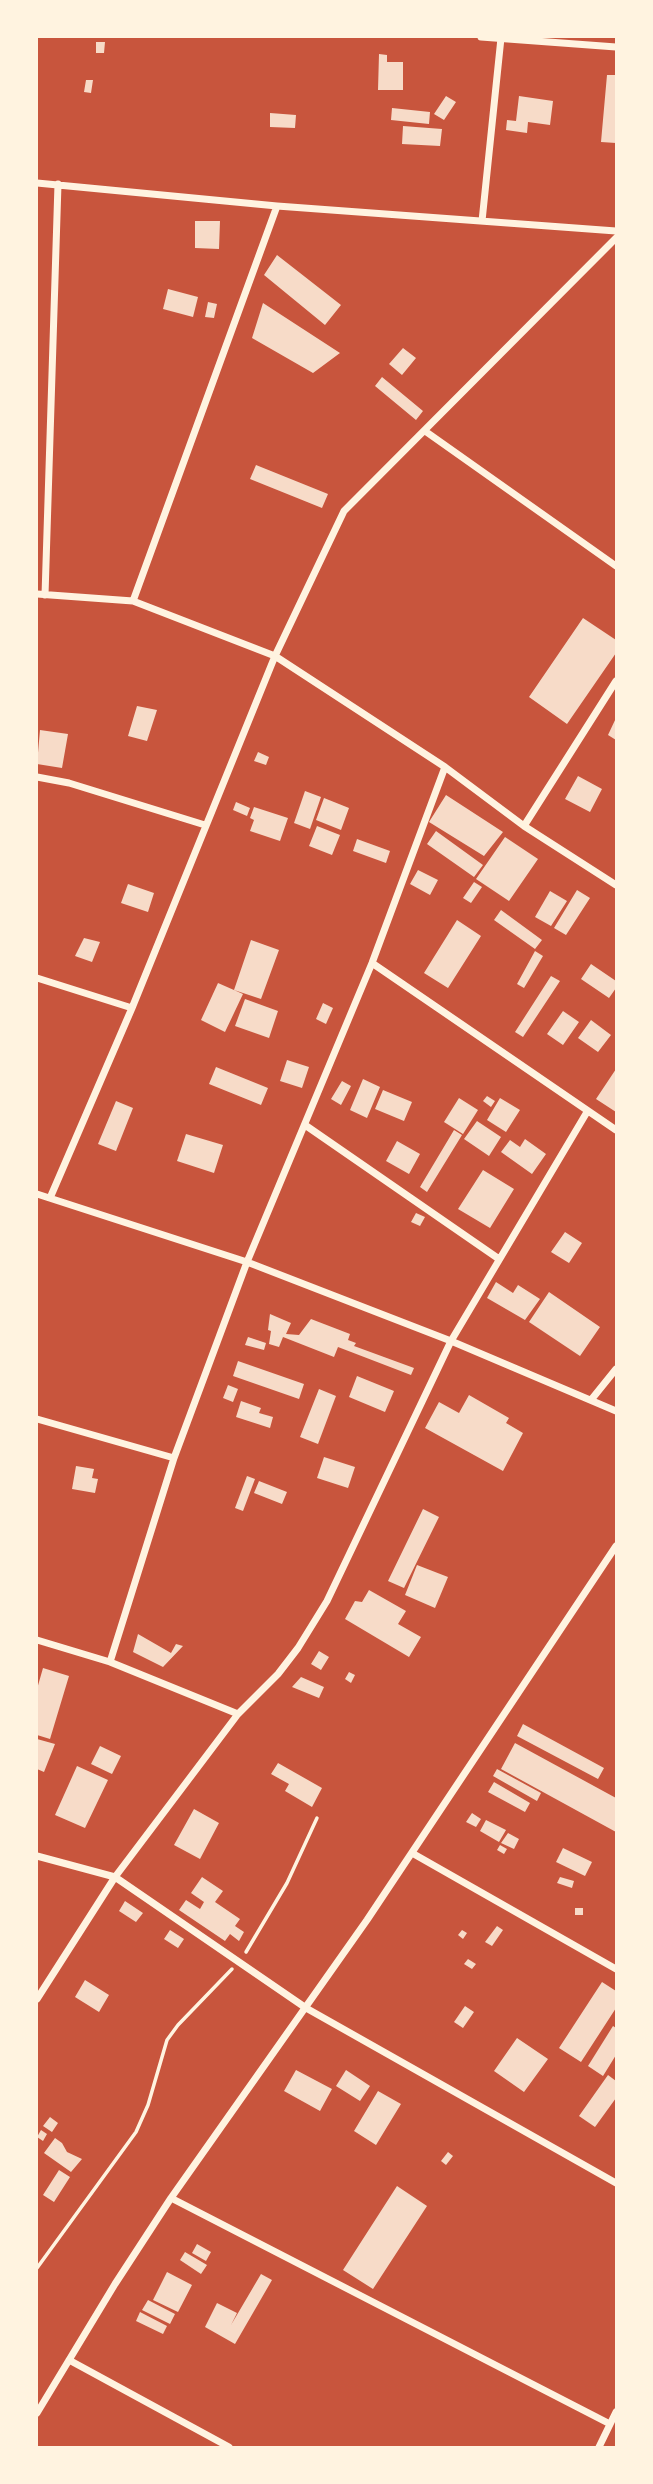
<!DOCTYPE html>
<html>
<head>
<meta charset="utf-8">
<style>
  body { margin:0 }
  #map { position:relative; width:653px; height:2484px; overflow:hidden; background:#c8553d; font-family:Manrope,sans-serif }
  canvas { display:block }
  .frame { position:absolute; inset:0; border:38px solid #fff3e0; pointer-events:none }
</style>
</head>
<body>
<div id="map">
<canvas width="653" height="2484"></canvas>
<div class="frame"></div>
</div>
<script>
const ctx = document.querySelector('canvas').getContext('2d');
ctx.lineJoin = 'round';
function fillPath(path, color) {
  ctx.fillStyle = color;
  ctx.fill(path, 'evenodd');
}
function strokePath(path, color, width, dash) {
  ctx.strokeStyle = color;
  ctx.lineWidth = width;
  ctx.lineCap = dash ? 'butt' : 'round';
  ctx.setLineDash(dash || []);
  ctx.stroke(path);
}
fillPath(new Path2D(`
  M96 42H105L104 53H96Z
  M379 54 387 55V62H403V90H378Z
  M607 75H616V143L601 142Z
  M86 80H93L91 93 84 92Z
  M446 96 456 102 444 120 434 114Z
  M519 96 553 101 550 125 528 122 527 133 506 130 507 120 516 121Z
  M392 108 430 112 429 124 391 120Z
  M270 113 296 115 295 128 270 127Z
  M403 126 442 129 440 146 402 144Z
  M195 221H220L219 249 195 248Z
  M277 255 341 305 325 325 264 275Z
  M168 289 198 297 193 317 163 309Z
  M208 302 217 304 214 318 205 317Z
  M263 303 340 353 313 373 252 338Z
  M403 348 416 358 402 375 389 364Z
  M382 377 423 411 416 420 375 386Z
  M256 465 328 494 322 508 250 479Z
  M583 618 616 640V653L567 724 529 697Z
  M137 706 157 710 147 741 128 736Z
  M616 718V740L608 735Z
  M40 730 68 734 62 768 37 764Z
  M258 752 269 757 266 765 254 761Z
  M578 776 602 789 590 812 565 799Z
  M305 791 321 797 310 829 294 823Z
  M446 795 503 832 484 856 429 822Z
  M324 798 349 808 341 830 316 820Z
  M236 802 250 808 247 816 233 810Z
  M254 807 288 818 280 841 250 831 254 820 250 818Z
  M317 826 340 835 332 855 309 846Z
  M436 831 483 865 474 877 427 844Z
  M505 837 538 859 509 901 476 879Z
  M357 839 390 851 386 863 353 851Z
  M418 870 438 880 430 895 410 884Z
  M474 882 482 887 471 903 463 898Z
  M128 884 154 893 148 912 121 903Z
  M577 890 590 898 566 935 554 928Z
  M550 891 567 901 551 926 535 917Z
  M501 910 542 940 535 949 494 920Z
  M457 920 481 936 448 988 424 973Z
  M84 938 100 942 92 962 75 956Z
  M251 940 279 950 261 999 234 990Z
  M535 951 543 956 524 988 517 984Z
  M591 964 616 981V988L609 998 581 979Z
  M551 976 560 981 523 1037 515 1032Z
  M218 983 243 994 225 1032 201 1020Z
  M245 999 278 1011 269 1038 235 1026Z
  M323 1003 333 1008 326 1024 316 1019Z
  M563 1011 579 1022 563 1045 547 1034Z
  M591 1020 611 1035 598 1052 578 1038Z
  M287 1060 309 1067 302 1088 280 1081Z
  M216 1067 268 1088 261 1105 209 1084Z
  M616 1069V1112L596 1099Z
  M363 1079 380 1087 367 1118 350 1110Z
  M342 1081 351 1086 341 1105 331 1099Z
  M383 1090 412 1102 404 1121 375 1109Z
  M487 1096 495 1101 491 1107 483 1101Z
  M459 1098 478 1110 463 1134 444 1122Z
  M500 1098 520 1110 506 1132 487 1120Z
  M116 1101 133 1108 116 1151 98 1144Z
  M477 1121 501 1137 489 1156 464 1139Z
  M454 1130 462 1135 427 1192 420 1187Z
  M186 1134 223 1145 214 1173 177 1161Z
  M525 1139 546 1154 532 1174 501 1152 510 1140 520 1147Z
  M397 1141 420 1154 409 1174 386 1161Z
  M483 1170 514 1189 490 1228 458 1209Z
  M416 1213 425 1217 420 1226 411 1222Z
  M565 1232 582 1243 569 1263 551 1252Z
  M496 1282 513 1293 518 1285 540 1299 525 1320 487 1298Z
  M549 1292 600 1327 580 1356 529 1322Z
  M270 1314 291 1323 286 1334 299 1335 311 1319 350 1334 348 1340 356 1343 354 1346 414 1368 411 1375 338 1347 334 1357 283 1337 279 1347 269 1344 271 1331 268 1330Z
  M248 1337 266 1343 264 1350 245 1345Z
  M238 1361 304 1384 299 1399 233 1376Z
  M357 1376 394 1391 385 1412 349 1397Z
  M228 1385 238 1389 233 1402 223 1398Z
  M319 1389 336 1396 318 1444 300 1437Z
  M469 1395 509 1418 506 1423 523 1433 503 1471 425 1428 439 1402 459 1413Z
  M241 1401 261 1408 259 1413 273 1417 270 1428 236 1417Z
  M324 1457 355 1467 348 1488 317 1478Z
  M76 1466 94 1469 92 1478 98 1479 95 1493 72 1489Z
  M247 1476 255 1479 243 1511 235 1508Z
  M259 1481 287 1492 282 1504 254 1493Z
  M423 1509 439 1517 404 1588 388 1581Z
  M417 1565 448 1577 435 1608 405 1595Z
  M369 1590 406 1611 398 1624 421 1637 409 1657 345 1619 355 1601 362 1602Z
  M138 1634 171 1653 176 1644 183 1646 163 1667 133 1652Z
  M319 1651 329 1657 321 1670 311 1664Z
  M43 1668 69 1676 50 1739 37 1735V1689Z
  M349 1672 355 1675 351 1683 345 1679Z
  M301 1677 324 1687 319 1698 292 1687Z
  M523 1724 604 1768 598 1779 517 1736Z
  M37 1739 55 1744 44 1772 37 1769Z
  M515 1743 616 1798V1832L501 1769Z
  M100 1746 121 1756 112 1774 91 1764Z
  M278 1763 322 1788 312 1807 285 1791 289 1784 271 1774Z
  M77 1766 108 1780 85 1828 55 1815Z
  M497 1769 541 1793 537 1801 493 1776Z
  M494 1782 530 1803 525 1812 488 1792Z
  M194 1809 219 1823 200 1859 174 1845Z
  M472 1813 481 1819 476 1827 466 1822Z
  M486 1820 506 1830 499 1842 480 1831Z
  M508 1833 519 1839 514 1849 501 1843Z
  M500 1845 507 1849 504 1854 497 1850Z
  M563 1848 592 1862 585 1876 556 1862Z
  M202 1877 223 1891 215 1902 240 1919 235 1926 244 1932 239 1941 230 1934 225 1941 179 1910 186 1900 200 1909 204 1902 191 1893Z
  M560 1877 574 1881 572 1888 557 1883Z
  M125 1901 143 1913 136 1922 119 1911Z
  M575 1908H583V1915H575Z
  M497 1926 503 1930 492 1946 485 1942Z
  M170 1930 184 1939 178 1948 164 1939Z
  M462 1930 467 1933 463 1939 458 1935Z
  M468 1959 476 1964 472 1969 464 1964Z
  M85 1980 109 1995 99 2012 75 1997Z
  M602 1982 616 1991V2008L581 2062 559 2048Z
  M465 2006 474 2012 463 2028 454 2022Z
  M613 2026 616 2028V2055L603 2076 588 2066Z
  M517 2038 548 2059 524 2092 494 2071Z
  M296 2070 332 2089 320 2111 284 2091Z
  M346 2070 370 2086 360 2101 336 2086Z
  M608 2075 616 2081V2098L595 2127 579 2116Z
  M378 2091 401 2104 376 2145 354 2131Z
  M50 2117 58 2123 52 2132 43 2126Z
  M41 2130 47 2134 43 2141 37 2137Z
  M55 2138 62 2143 67 2152 82 2159 71 2172 44 2153Z
  M448 2152 453 2156 446 2165 441 2161Z
  M59 2170 70 2177 54 2202 43 2195Z
  M397 2186 427 2206 373 2289 343 2270Z
  M197 2244 211 2252 206 2261 192 2253Z
  M185 2252 207 2265 201 2274 180 2260Z
  M167 2272 192 2285 178 2312 153 2300Z
  M261 2274 272 2280 235 2344 205 2327 217 2303 237 2313 231 2325Z
  M148 2300 175 2314 170 2324 142 2310Z
  M140 2312 167 2326 163 2334 136 2321Z`), '#f7dbc8');
strokePath(new Path2D(`
  M246 1952 287 1883 317 1818
  M37 2268 136 2132 148 2105 167 2040 178 2025 232 1969`), '#fff3e0', 3.5);
strokePath(new Path2D(`
  M481 37 616 47
  M37 183 277 206 616 231
  M482 221 501 38
  M425 431 616 566
  M37 594 133 601 275 656 445 767 524 826 616 885
  M45 595 58 184
  M133 601 277 206
  M37 777 69 783 205 825
  M524 826 616 681
  M372 963 616 1130
  M37 978 132 1008
  M305 1125 499 1259
  M37 1194 247 1262 451 1341 616 1411
  M50 1198 132 1008 275 656 344 511 616 238
  M591 1400 616 1369
  M37 1419 174 1458
  M37 1640 110 1662 238 1714
  M110 1662 174 1458 247 1262 372 963 445 767
  M412 1853 616 1969
  M37 1856 115 1877 306 2008 616 2183
  M37 1999 115 1877 238 1714 278 1674 298 1648 327 1601 451 1341 587 1112
  M171 2198 610 2424
  M69 2360 229 2447
  M37 2413 115 2284 171 2198 367 1920 616 1546
  M599 2447 616 2412`), '#fff3e0', 7);
</script>
</body>
</html>
